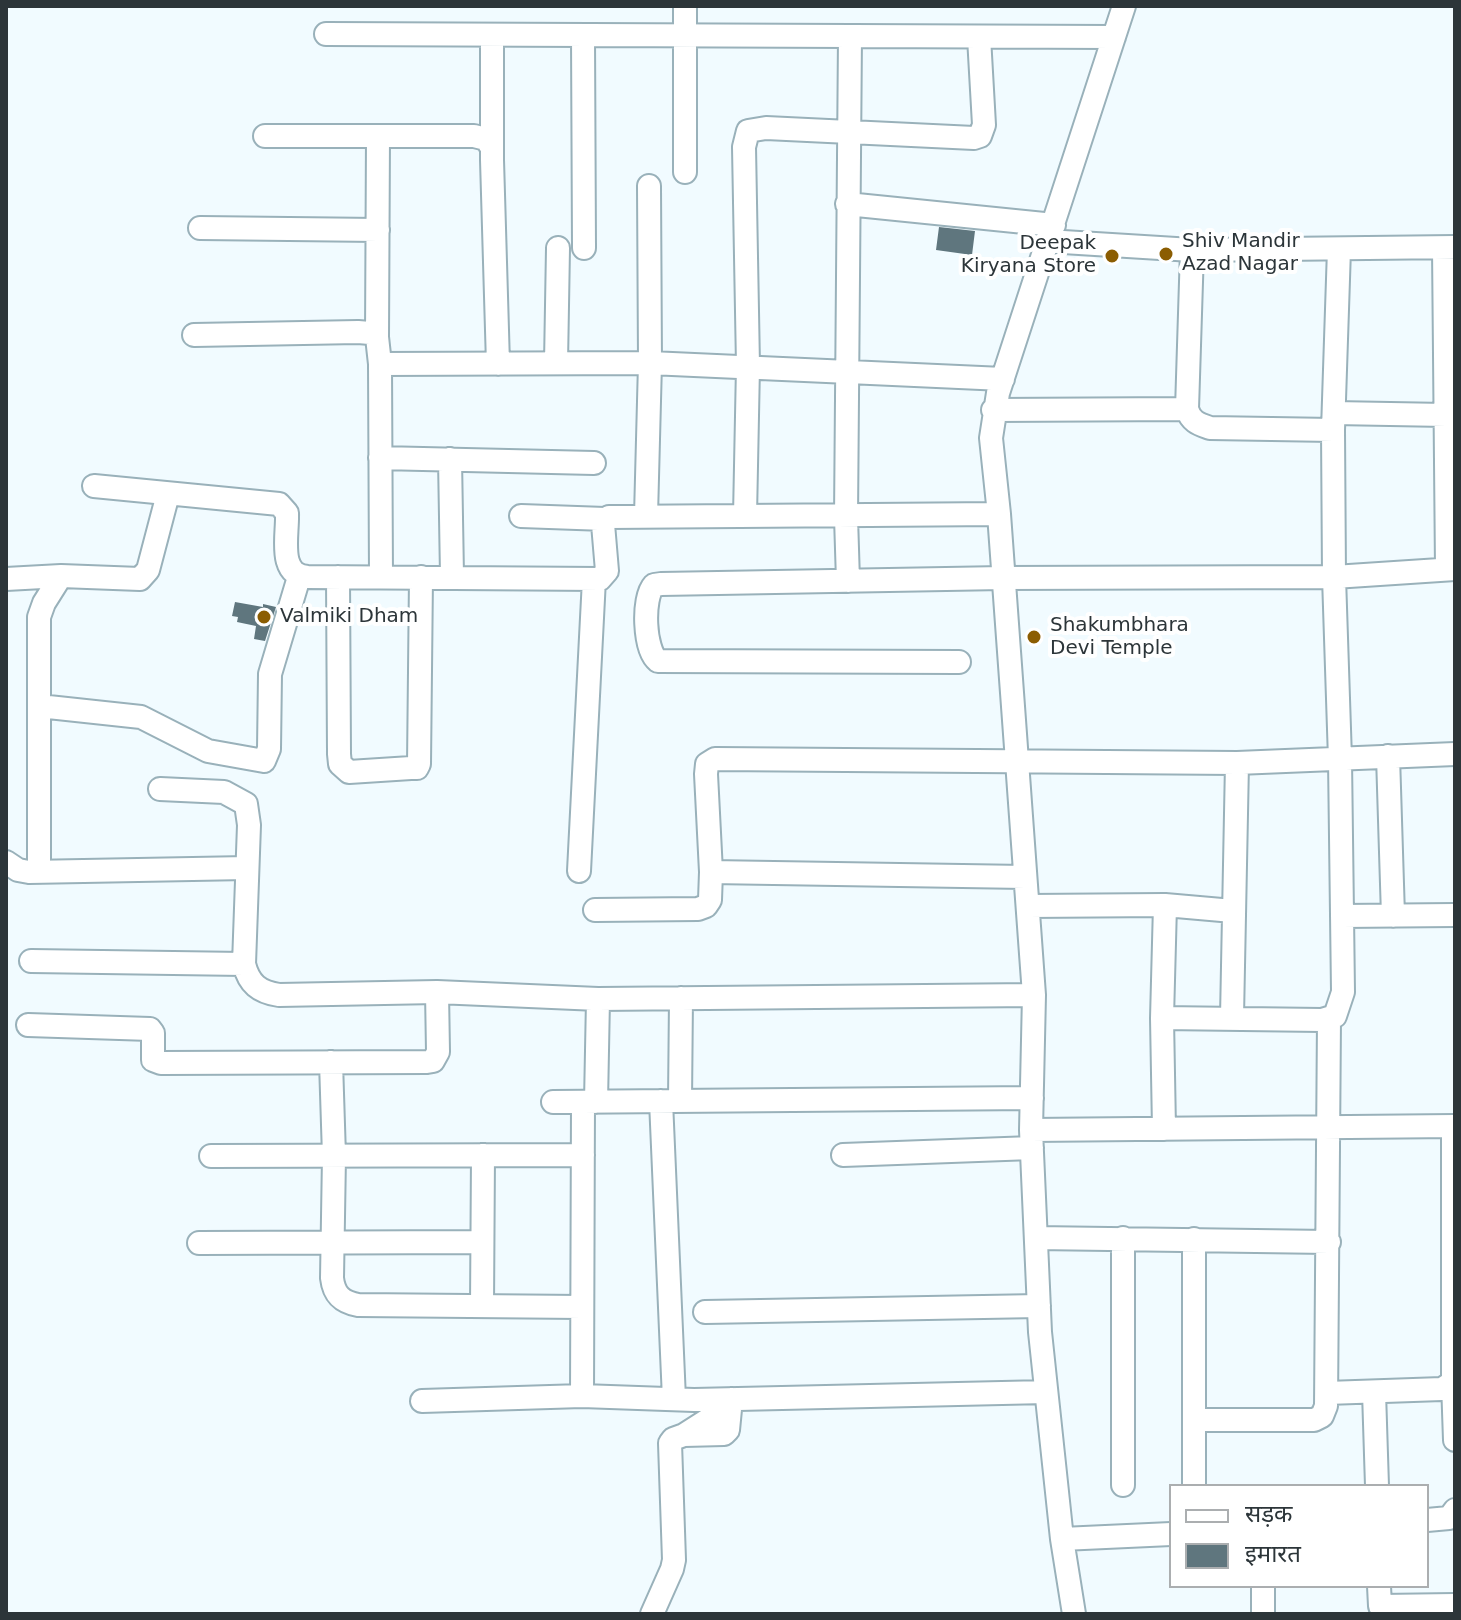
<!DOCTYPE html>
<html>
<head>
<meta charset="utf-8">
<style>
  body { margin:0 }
  #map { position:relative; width:1461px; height:1620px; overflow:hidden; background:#f1fbff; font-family:"DejaVu Sans","Noto Sans Devanagari",sans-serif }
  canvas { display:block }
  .frame { position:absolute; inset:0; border:8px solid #2c3539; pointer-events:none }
  .legend { position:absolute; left:1169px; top:1484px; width:260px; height:104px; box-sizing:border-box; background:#fff; border:2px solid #abaeb0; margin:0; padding:10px 14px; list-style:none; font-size:24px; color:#2c3539 }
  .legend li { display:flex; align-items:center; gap:16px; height:40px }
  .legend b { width:40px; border:2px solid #abaeb0 }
</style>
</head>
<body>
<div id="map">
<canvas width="1461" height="1620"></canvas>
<div class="frame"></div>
<ul class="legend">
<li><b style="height:10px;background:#fff"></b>सड़क</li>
<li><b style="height:22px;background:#5f767e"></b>इमारत</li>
</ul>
</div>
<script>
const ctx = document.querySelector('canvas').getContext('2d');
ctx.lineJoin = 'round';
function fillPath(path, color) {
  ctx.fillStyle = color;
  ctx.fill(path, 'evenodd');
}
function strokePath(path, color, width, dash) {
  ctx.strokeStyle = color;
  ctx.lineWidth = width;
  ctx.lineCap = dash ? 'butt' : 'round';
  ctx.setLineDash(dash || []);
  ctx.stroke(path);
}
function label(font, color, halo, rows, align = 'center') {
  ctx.font = font + ' "DejaVu Sans",sans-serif';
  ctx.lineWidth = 8;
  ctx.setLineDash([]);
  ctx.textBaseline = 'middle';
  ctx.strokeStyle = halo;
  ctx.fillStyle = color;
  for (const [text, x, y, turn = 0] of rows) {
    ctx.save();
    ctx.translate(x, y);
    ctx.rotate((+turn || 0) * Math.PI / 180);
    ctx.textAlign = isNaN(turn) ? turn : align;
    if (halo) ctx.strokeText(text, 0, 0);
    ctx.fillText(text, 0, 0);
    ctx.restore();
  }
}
fillPath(new Path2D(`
  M939 227 975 231 972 255 936 250Z
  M235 602 263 607V604L276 607 265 641 254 639 256 626 237 622 238 617 232 616Z`), '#5f767e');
const minor = new Path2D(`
  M326 34 1114 37
  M583 36 584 248
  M265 136H474L486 139 492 148V160L498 364
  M492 148V35
  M685 172V6
  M649 186 650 363 1003 379
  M847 204 1054 225
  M200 228 378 230
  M1047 241 1192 250 1455 247
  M1444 248 1447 569
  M1192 250 1187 409C1191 422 1199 424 1210 428L1333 430
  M194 335 358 332 370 333 377 337 380 364 381 577
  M377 337 378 136
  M556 363 558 248
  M380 364 650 363 646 516
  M993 410 1187 409
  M1334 413 1446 415
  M380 458 594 463
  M450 459 452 576
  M94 486 279 504 287 513C288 536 277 575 308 577L600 579 607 571 603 524 609 517 999 514
  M521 516 605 519
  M745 516 748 366 744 147 748 131 766 128 974 138 980 136 984 125 979 37
  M338 577 339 754 340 764 349 772 411 768H417L419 764 421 577
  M6 579 61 576 140 579 148 570 168 494
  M848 581 846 517 850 36
  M959 662 658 661C644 650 642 598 654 585L661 584 1003 578 1334 577 1455 569
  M39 706 141 717 208 751 264 761 269 749 270 674 299 577
  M1388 756 1393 916
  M160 789 224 792 246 804 249 825 244 964C249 984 259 992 279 995L437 992 598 999 1034 995
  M6 862 18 870 29 872 247 868
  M579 871 594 579
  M39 872V617L44 603 61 576
  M711 872 706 774 707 764 715 759 1237 763 1455 754
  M1028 906 1165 905 1233 911
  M595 910 698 909 706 906 710 900 711 872 1025 877
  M1342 916 1455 915
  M31 961 244 964
  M1232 1017 1237 763
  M1162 1018 1322 1020 1335 1016 1343 992 1340 759 1334 577 1333 430 1339 249
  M28 1025 150 1029 153 1033V1060L161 1063 427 1062 433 1061 438 1052 437 992
  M331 1062 334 1156 332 1278C334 1295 342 1302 358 1305L582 1307
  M661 1101 674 1399
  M680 1101 681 998
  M553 1102 1032 1098
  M596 1102 598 999
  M1164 1129 1162 1018 1165 905
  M1031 1130 1455 1126
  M843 1155 1032 1148
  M211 1156 583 1155
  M1036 1238 1329 1242
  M1123 1238V1485
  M199 1243 482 1242
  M482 1306 483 1155
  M705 1312 1039 1306
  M1453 1382 1455 1440
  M1374 1392 1377 1486
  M1327 1393 1442 1389 1453 1382V1126
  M582 1396 583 1102
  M422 1401 582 1396 694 1400 1046 1392
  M1195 1420H1314L1322 1416 1326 1406 1329 1019
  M684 1435 731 1405
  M1194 1486V1239
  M1427 1520 1449 1518 1455 1510
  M1062 1539 1171 1534
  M1379 1586 1380 1606 1455 1605
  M652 1614 672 1569 674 1560 670 1443 673 1439 684 1435 724 1434 728 1430 731 1399
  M1074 1614 1062 1539 1040 1332 1031 1130 1034 995 999 514 991 438 998 393 1124 6
  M1263 1614V1586`);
strokePath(minor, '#99b1ba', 26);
strokePath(minor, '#fff', 22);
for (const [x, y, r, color] of [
  [1166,254,8,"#8b5d02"],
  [1112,256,8,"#8b5d02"],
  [264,617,8,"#8b5d02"],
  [1034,637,8,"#8b5d02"]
]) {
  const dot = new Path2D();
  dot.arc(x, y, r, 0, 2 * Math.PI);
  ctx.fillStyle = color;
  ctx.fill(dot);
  strokePath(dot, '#fff', 3);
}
label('20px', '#2c3539', '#fff', [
  ["Shiv Mandir",1182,242],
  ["Azad Nagar",1182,265],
  ["Deepak",1096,244,"right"],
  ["Kiryana Store",1096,267,"right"],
  ["Valmiki Dham",280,617],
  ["Shakumbhara",1050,626],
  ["Devi Temple",1050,649]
], 'left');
</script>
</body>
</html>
